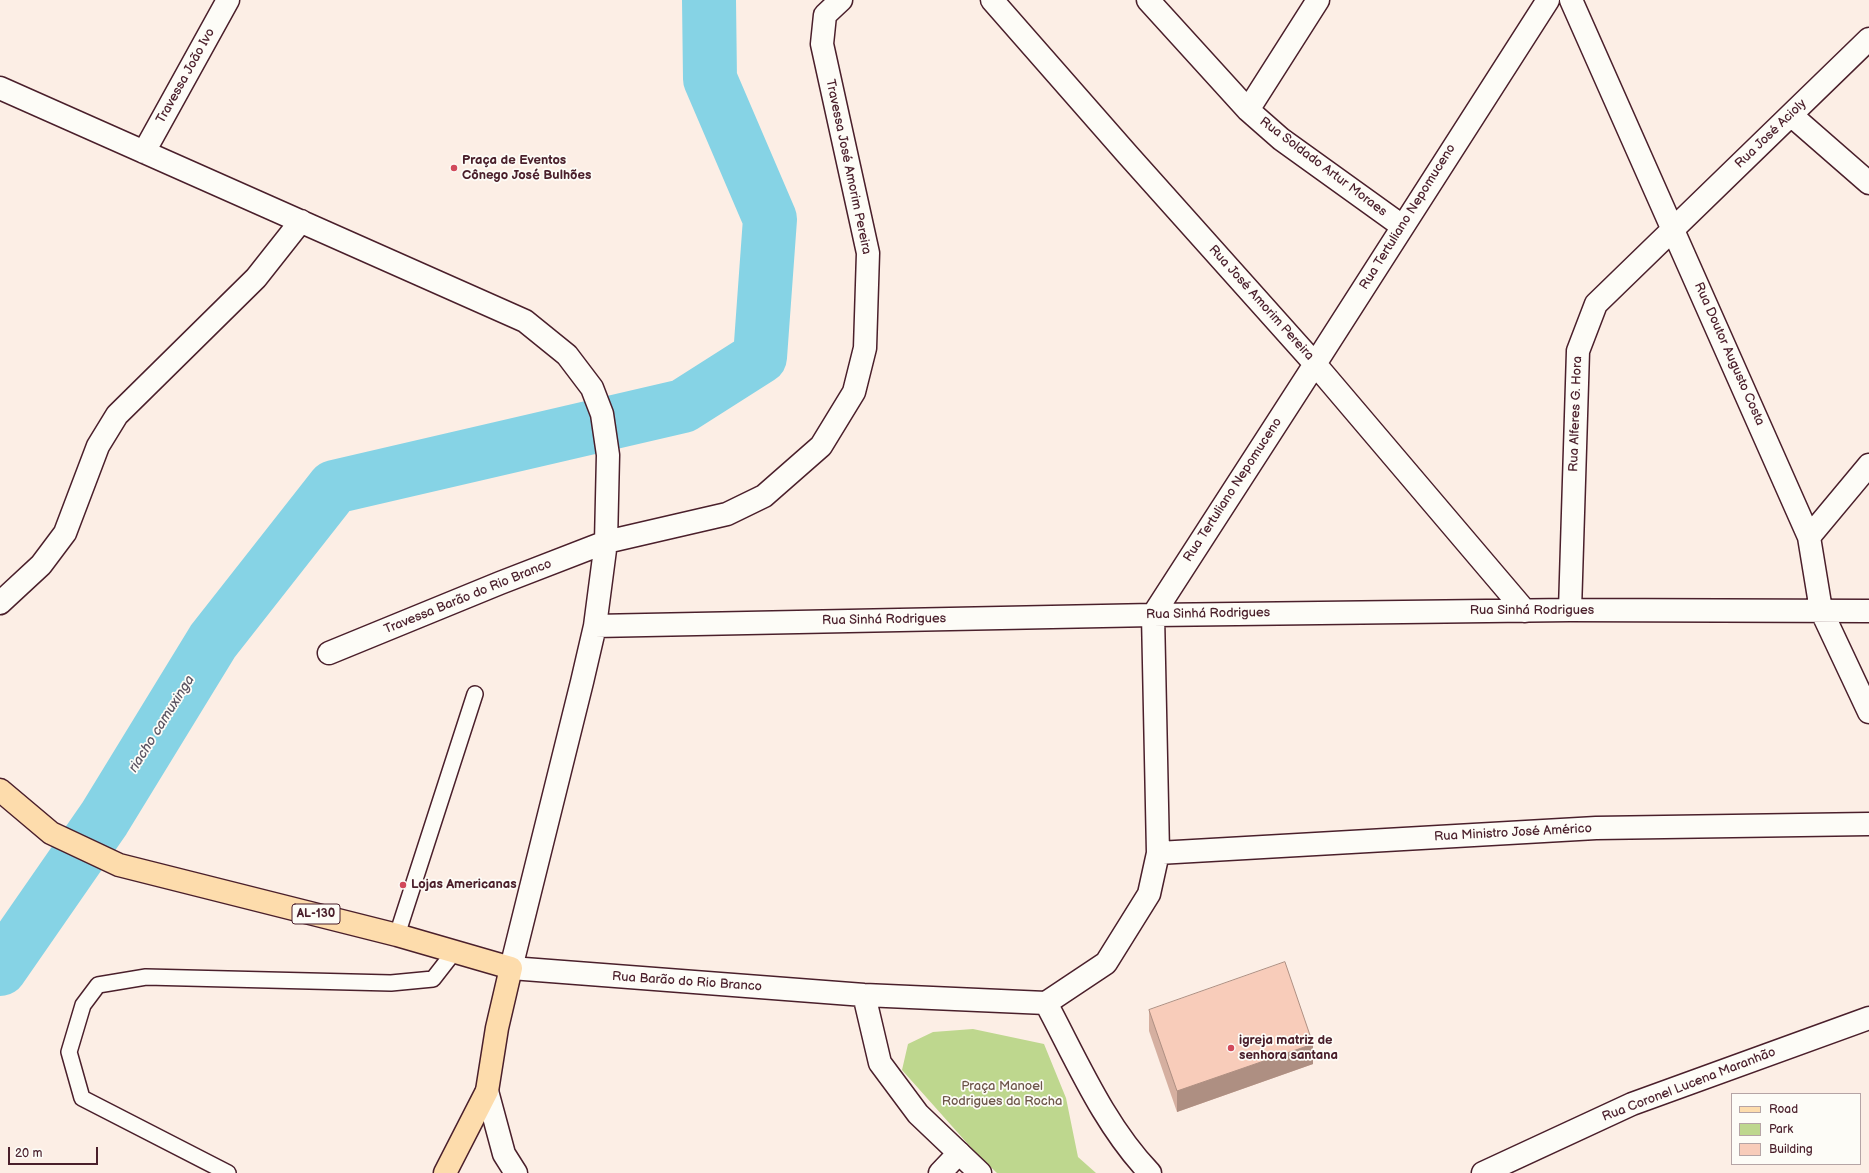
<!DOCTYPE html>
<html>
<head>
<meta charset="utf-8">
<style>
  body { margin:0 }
  #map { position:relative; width:1869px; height:1173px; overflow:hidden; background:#fceee5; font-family:"Balsamiq Sans",sans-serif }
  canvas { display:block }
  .legend { position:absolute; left:1731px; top:1093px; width:130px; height:72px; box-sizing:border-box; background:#fdfcf7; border:1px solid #b5a4a5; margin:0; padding:5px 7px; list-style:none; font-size:12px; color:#4a1f2b }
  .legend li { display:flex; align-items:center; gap:8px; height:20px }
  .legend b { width:20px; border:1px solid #b5a4a5 }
  .scale { position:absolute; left:8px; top:1147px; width:90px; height:18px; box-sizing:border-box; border:2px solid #4a1f2b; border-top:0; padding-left:5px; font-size:12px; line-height:14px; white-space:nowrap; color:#4a1f2b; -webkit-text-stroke:3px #fdfcf7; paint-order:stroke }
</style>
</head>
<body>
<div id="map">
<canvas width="1869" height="1173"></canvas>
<ul class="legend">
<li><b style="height:5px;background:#fddcac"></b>Road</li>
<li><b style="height:11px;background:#bed78e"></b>Park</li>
<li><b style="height:11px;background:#f8ccba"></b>Building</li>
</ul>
<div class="scale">20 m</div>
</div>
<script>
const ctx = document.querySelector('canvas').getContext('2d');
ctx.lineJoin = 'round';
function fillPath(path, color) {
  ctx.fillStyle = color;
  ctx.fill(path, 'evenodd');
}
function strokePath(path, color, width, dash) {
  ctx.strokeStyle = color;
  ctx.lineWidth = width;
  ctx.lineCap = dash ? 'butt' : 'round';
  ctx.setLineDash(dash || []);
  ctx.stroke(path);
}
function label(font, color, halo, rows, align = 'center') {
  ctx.font = font + ' "Balsamiq Sans",sans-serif';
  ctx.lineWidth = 3.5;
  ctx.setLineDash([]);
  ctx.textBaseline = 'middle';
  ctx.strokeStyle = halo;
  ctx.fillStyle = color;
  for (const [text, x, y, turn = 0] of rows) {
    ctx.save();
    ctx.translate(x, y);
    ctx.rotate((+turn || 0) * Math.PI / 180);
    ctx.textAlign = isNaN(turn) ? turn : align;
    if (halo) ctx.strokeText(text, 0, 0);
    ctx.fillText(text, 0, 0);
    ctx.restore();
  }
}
fillPath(new Path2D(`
  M973 1029 1044 1044 1066 1098 1078 1157 1096 1173H997L975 1152 902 1070 908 1044 933 1032Z`), '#bed78e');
strokePath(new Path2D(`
  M0 969 104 819 213 641 334 487 683 406 760 357 770 219 710 79 709 0`), '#86d3e5', 54);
const lane = new Path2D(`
  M397 935 475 694
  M228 1173 82 1098 69 1052 83 1005 98 985 146 977 391 983 433 979 454 952`);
const street = new Path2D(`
  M992 0 1128 155 1315 364 1525 611
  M1148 0 1248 110 1281 139 1402 226
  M1571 0 1809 537 1821 610 1869 712
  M0 88 525 321 567 355 592 388 602 414 608 455 606 542 595 626 582 682 511 968
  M1248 110 1318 0
  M1791 115 1869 183
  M144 152 228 0
  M1809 537 1869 465
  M0 603 41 565 65 533 98 446 117 415 256 278 301 221
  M1570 610 1578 351 1596 304 1869 39
  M595 626 1153 615 1570 610 1869 611
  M329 653 500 583 606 542 727 514 764 496 821 446 854 392 865 348 868 253 822 44 825 15 841 0
  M1158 853 1596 828 1869 824
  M1046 1003 1106 963 1149 894 1158 853 1153 615 1315 364 1548 0
  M487 1091 504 1154 516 1173
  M940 1173 959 1153`);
const secondary = new Path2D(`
  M511 968 864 995 1046 1003C1077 1061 1104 1125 1150 1173
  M864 995 880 1063 918 1114 980 1173
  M1483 1173 1632 1104 1869 1018`);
const primary = new Path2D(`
  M0 790 51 833 119 865 397 935 511 968 497 1028 487 1091 445 1173`);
strokePath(lane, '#4a1f2b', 18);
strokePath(street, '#4a1f2b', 25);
strokePath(secondary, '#4a1f2b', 25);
strokePath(primary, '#4a1f2b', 25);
strokePath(lane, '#fdfcf7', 15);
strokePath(street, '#fdfcf7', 22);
strokePath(secondary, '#fdfcf7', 22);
strokePath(primary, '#fddcac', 22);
fillPath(new Path2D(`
  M1149 1010 1313 1064 1177 1112 1149 1031Z`), '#d5afa0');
fillPath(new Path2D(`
  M1313 1044V1064L1177 1112V1091Z`), '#ae8f82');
const building = new Path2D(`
  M1285 962 1313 1044 1177 1091 1149 1010Z`);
fillPath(building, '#f8ccba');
strokePath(building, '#ae8f82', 1);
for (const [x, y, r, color] of [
  [454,168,4,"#d1495b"],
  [403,885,4,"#d1495b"],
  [1231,1048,4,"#d1495b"]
]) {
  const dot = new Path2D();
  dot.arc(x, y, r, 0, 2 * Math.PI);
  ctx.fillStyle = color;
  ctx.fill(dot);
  strokePath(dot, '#fdfcf7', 1.5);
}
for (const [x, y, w] of [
  [316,914,48]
]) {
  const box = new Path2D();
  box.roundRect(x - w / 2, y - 10, w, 20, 3);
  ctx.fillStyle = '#fdfcf7';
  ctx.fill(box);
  strokePath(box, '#4a1f2b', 1);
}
label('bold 12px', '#4a1f2b', null, [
  ["AL-130",316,914]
]);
label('13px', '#4a1f2b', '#fdfcf7', [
  ["Travessa João Ivo",186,76,-61],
  ["Rua José Acioly",1771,134,-44],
  ["Travessa José Amorim Pereira",848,167,78],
  ["Rua Soldado Artur Moraes",1323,167,37],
  ["Rua Tertuliano Nepomuceno",1408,217,-58],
  ["Rua José Amorim Pereira",1261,303,48],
  ["Rua Doutor Augusto Costa",1729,354,66],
  ["Rua Alferes G. Hora",1576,414,-88],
  ["Rua Tertuliano Nepomuceno",1233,490,-57],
  ["Travessa Barão do Rio Branco",468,597,-22],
  ["Rua Sinhá Rodrigues",1532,611],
  ["Rua Sinhá Rodrigues",1208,614,-1],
  ["Rua Sinhá Rodrigues",884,620,-1],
  ["Rua Ministro José Américo",1513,833,-3],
  ["Rua Barão do Rio Branco",687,982,4],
  ["Rua Coronel Lucena Maranhão",1689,1085,-21]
]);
label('bold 13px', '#4a1f2b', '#fdfcf7', [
  ["Praça de Eventos",462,161],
  ["Cônego José Bulhões",462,176],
  ["Lojas Americanas",411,885],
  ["igreja matriz de",1239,1041],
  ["senhora santana",1239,1056]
], 'left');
label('13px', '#6d5649', '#fdfcf7', [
  ["Praça Manoel",1002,1087],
  ["Rodrigues da Rocha",1002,1102]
]);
label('italic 14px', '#5c5563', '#fdfcf7', [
  ["riacho camuxinga",162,724,-58]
]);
</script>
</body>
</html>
